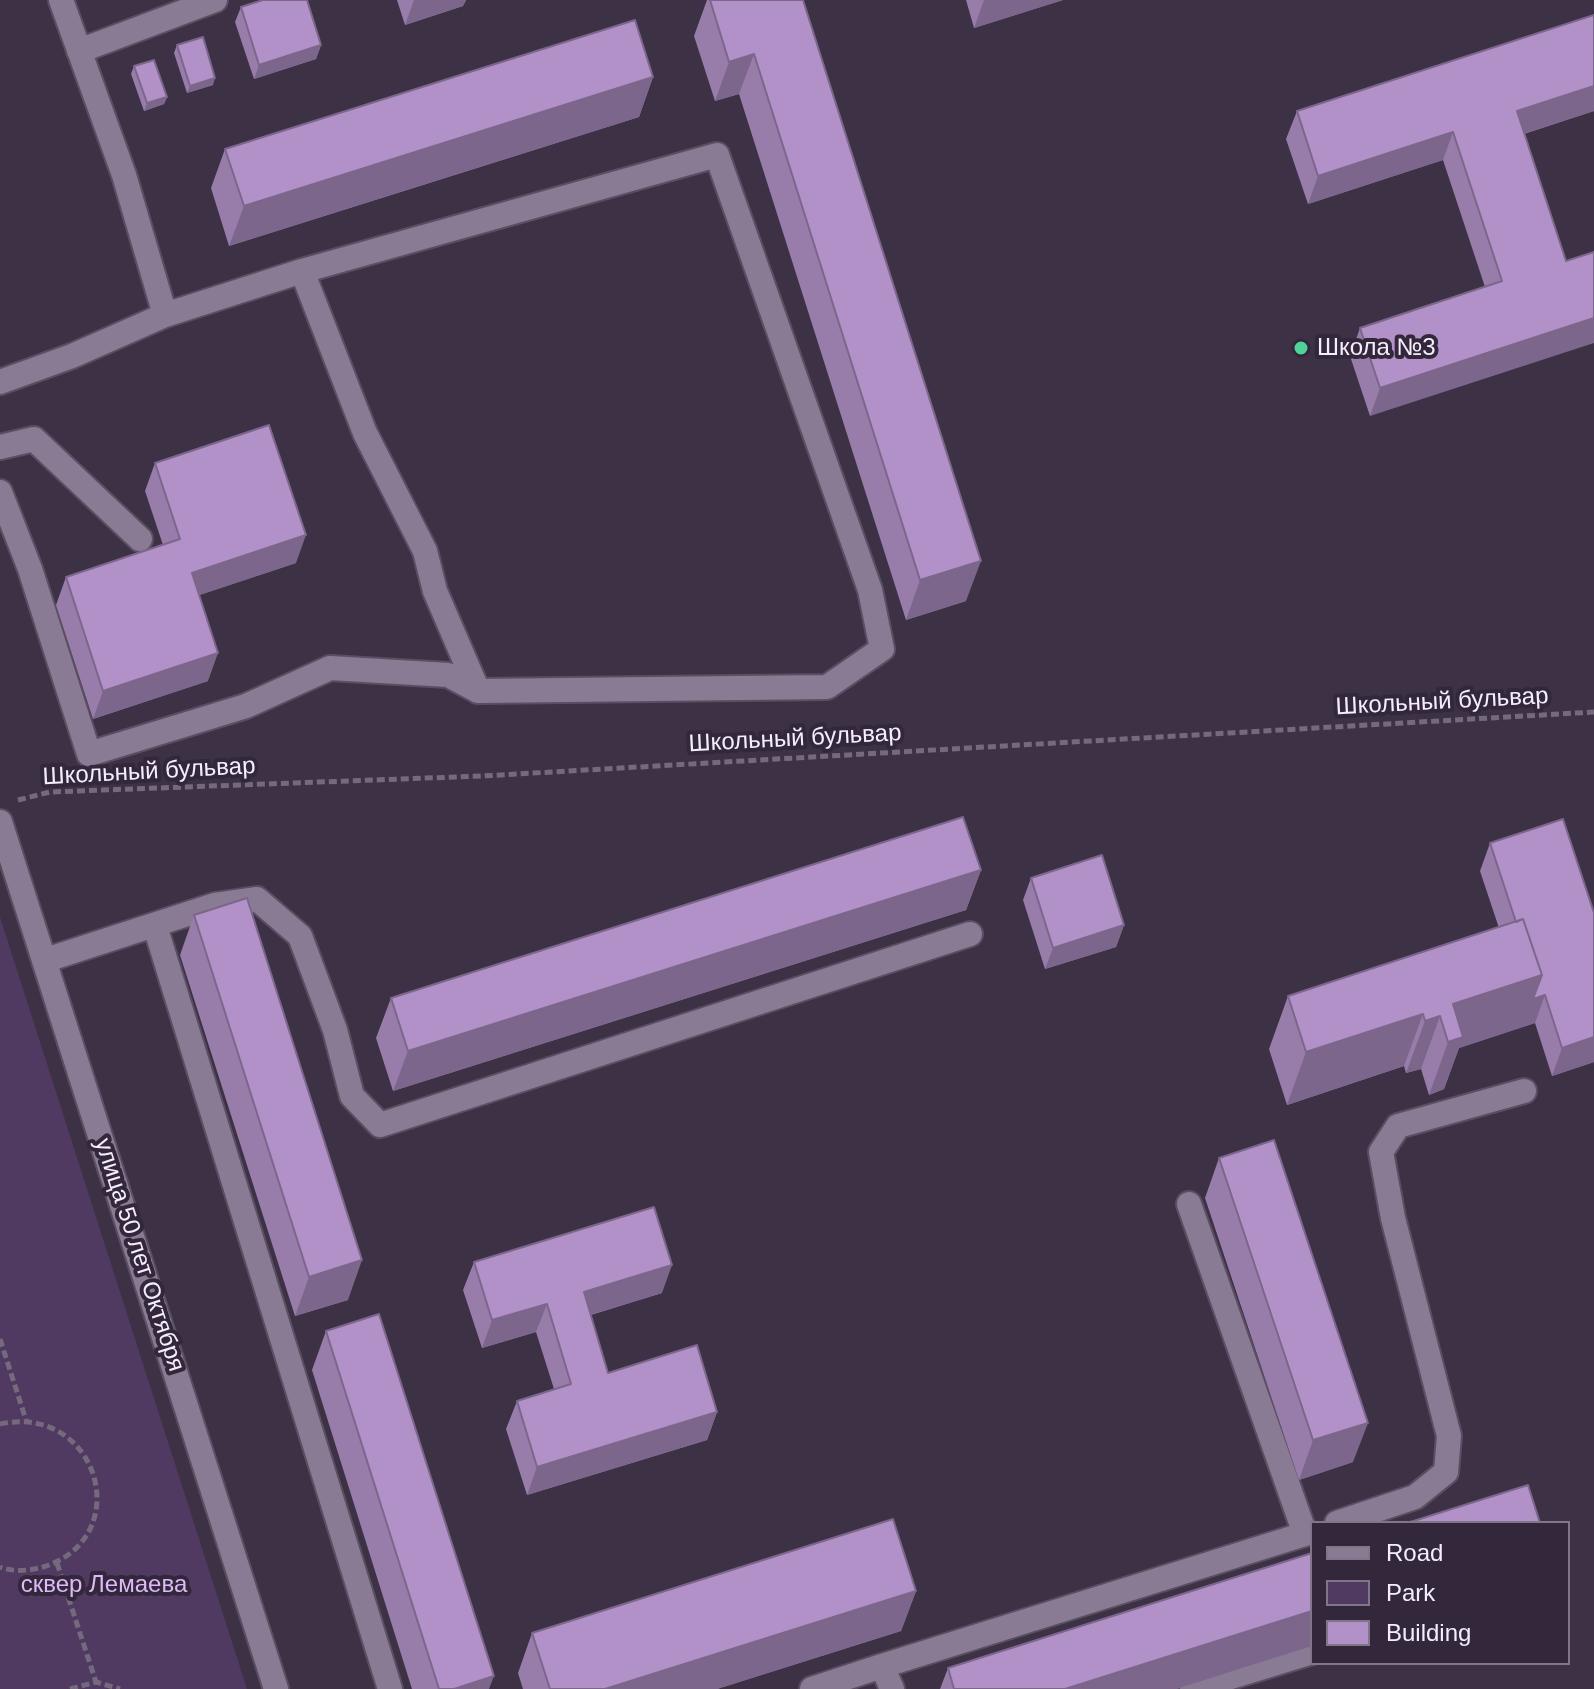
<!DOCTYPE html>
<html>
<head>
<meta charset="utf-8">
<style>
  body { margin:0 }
  #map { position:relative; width:1594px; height:1689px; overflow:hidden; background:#3d3146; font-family:Helvetica,sans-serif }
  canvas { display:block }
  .legend { position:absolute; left:1310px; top:1521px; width:260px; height:144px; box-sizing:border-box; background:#33273c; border:2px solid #817688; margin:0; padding:10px 14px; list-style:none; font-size:24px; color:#f5edfb }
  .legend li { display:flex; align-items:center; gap:16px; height:40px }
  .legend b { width:40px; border:2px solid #817688 }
</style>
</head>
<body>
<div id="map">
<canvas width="1594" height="1689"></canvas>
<ul class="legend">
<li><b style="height:10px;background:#8a7b94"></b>Road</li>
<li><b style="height:22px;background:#513a61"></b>Park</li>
<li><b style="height:22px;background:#b191c7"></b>Building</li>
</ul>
</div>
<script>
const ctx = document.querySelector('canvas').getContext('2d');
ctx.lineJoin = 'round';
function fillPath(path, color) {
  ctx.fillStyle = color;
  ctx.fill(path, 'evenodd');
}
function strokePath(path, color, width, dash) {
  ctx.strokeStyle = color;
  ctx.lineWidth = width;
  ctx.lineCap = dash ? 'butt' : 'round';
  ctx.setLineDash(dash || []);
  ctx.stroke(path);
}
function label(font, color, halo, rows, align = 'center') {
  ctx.font = font + ' Helvetica,sans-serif';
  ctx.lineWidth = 8;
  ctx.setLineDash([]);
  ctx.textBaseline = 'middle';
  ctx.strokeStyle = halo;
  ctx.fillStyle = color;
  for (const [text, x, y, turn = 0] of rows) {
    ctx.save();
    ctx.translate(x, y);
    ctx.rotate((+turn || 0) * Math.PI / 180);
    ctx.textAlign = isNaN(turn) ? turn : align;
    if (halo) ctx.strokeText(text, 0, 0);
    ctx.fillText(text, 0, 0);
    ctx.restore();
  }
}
fillPath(new Path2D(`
  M0 917 247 1689H0Z`), '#513a61');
const minor = new Path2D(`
  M79 51 215 0
  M165 315 302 271 717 155 870 590 882 649 827 687 478 691 435 591 425 551 365 433 302 271
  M0 382 72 356 165 315 124 175 61 0
  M0 447 34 439 140 539
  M0 492 30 569 89 754 246 706 330 668 448 675 478 691
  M0 822 276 1689
  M155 926 390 1689
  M46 960 215 905 257 899 300 936 335 1030 352 1096 380 1125 970 934
  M1337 1523 1415 1497 1446 1472 1449 1436 1393 1218 1381 1152 1398 1126 1524 1091
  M882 1666 1305 1534 1189 1204
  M812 1689 882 1666 892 1689
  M1192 1689 1312 1652`);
strokePath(minor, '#5a4f62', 28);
strokePath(new Path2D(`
  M18 800 50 792 482 776 1594 712
  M0 1339 26 1420
  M0 1424C99 1403 137 1538 43 1567 29 1571 13 1572 0 1567
  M57 1563 96 1682
  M70 1689 96 1682 120 1689`), '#756a7d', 5, [8, 4]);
strokePath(minor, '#8a7b94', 24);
fillPath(new Path2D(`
  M397 0H466L463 6 405 25Z
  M707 0H803L966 601 906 620 739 94 715 101 694 36Z
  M966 0H1063L974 28Z
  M241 7 321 45 316 59 254 79 235 22Z
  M1594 15V111L1524 134 1566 261 1370 416 1350 356 1360 328 1485 287 1443 160 1308 204 1286 139 1297 111Z
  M177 45 213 85 187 93 174 53Z
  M134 66 167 97 164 104 144 111 131 74Z
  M653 77 639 117 229 246 211 188 225 149Z
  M155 463 296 563 199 595 208 681 93 719 56 605 66 577 163 545 145 491Z
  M1490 843 1594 913V1062L1552 1076 1535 1023 1459 1048 1444 1089 1429 1095 1421 1069 1406 1073 1404 1066 1287 1105 1269 1049 1288 996 1499 928 1480 871Z
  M981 870 966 910 393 1091 376 1038 391 998Z
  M1031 878 1124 925 1116 947 1045 969 1023 900Z
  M194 915 348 1300 295 1316 180 955Z
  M1219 1158 1353 1462 1299 1480 1205 1198Z
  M474 1262 662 1293 591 1315 608 1373 717 1412 707 1440 527 1495 506 1429 517 1401 554 1389 536 1332 482 1348 463 1290Z
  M326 1331 489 1689H412L312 1370Z
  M1312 1553V1646L1176 1689H940L948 1668Z
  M916 1591 901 1631 717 1689H523L518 1673 532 1633Z`), '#987dab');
fillPath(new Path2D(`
  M414 0H466L463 6 405 25Z
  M984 0H1063L974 28Z
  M321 45 316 59 254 79 259 65Z
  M754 54 739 94 715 101 729 62Z
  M653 77 639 117 229 246 244 206Z
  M215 78 213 85 187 93 190 86Z
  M1594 86V111L1507 139 1517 111Z
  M167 97 164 104 144 111 147 103Z
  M1453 132 1443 160 1308 204 1318 176Z
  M1594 318V343L1370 416 1380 388Z
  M306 535 296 563 182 601 192 573Z
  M981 561 966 601 906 620 920 580Z
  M218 653 208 681 93 719 103 691Z
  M981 870 966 910 393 1091 408 1051Z
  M1124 925 1116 947 1045 969 1053 948Z
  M1542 975 1545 995 1535 1023 1459 1048 1444 1089 1429 1095 1448 1042 1453 1004Z
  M1423 1014 1404 1066 1287 1105 1306 1052Z
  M1440 1016 1421 1069 1406 1073 1425 1021Z
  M1594 1037V1062L1552 1076 1562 1048Z
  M362 1260 348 1300 295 1316 309 1277Z
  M672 1265 662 1293 573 1320 584 1292Z
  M547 1304 536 1332 482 1348 492 1320Z
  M717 1412 707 1440 527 1495 537 1467Z
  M1368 1423 1353 1462 1299 1480 1313 1440Z
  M916 1591 901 1631 717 1689H605Z
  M1312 1611V1646L1176 1689H1065Z
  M494 1676 489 1689H454Z`), '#7c668b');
const building = new Path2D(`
  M263 0H307L321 45 259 65 241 7Z
  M710 0H803L981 561 920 580 754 54 729 62Z
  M1594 15V86L1517 111 1566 261 1594 252V318L1380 388 1360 328 1502 281 1453 132 1318 176 1297 111Z
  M635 20 653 77 244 206 225 149Z
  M203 37 215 78 190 86 177 45Z
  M154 60 167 97 147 103 134 66Z
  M269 425 306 535 192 573 218 653 103 691 66 577 180 539 155 463Z
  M963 817 981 870 408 1051 391 998Z
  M1563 819 1594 913V1037L1562 1048 1545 995 1533 999 1542 975 1523 919 1516 922 1490 843Z
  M1102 855 1124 925 1053 948 1031 878Z
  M247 898 362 1260 309 1277 194 915Z
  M1523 919 1542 975 1453 1004 1463 1037 1448 1042 1440 1016 1425 1021 1423 1014 1306 1052 1288 996Z
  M1274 1140 1368 1423 1313 1440 1219 1158Z
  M654 1207 672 1265 584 1292 608 1373 697 1345 717 1412 537 1467 517 1401 571 1384 547 1304 492 1320 474 1262Z
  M379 1314 494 1676 454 1689H439L326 1331Z
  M1528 1485 1540 1523H1407Z
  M893 1519 916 1591 605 1689H550L532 1633Z
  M1312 1553V1611L1065 1689H954L948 1668Z`);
fillPath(building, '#b191c7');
strokePath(building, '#7c668b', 2);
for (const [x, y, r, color] of [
  [1301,348,8,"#4fd399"]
]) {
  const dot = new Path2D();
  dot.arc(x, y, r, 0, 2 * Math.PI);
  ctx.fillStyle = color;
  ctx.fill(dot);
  strokePath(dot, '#33273c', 3);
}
label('24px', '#f5edfb', '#33273c', [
  ["Школа №3",1317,348]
], 'left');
label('24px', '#f5edfb', '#33273c', [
  ["Школьный бульвар",1442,702,-3],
  ["Школьный бульвар",795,739,-3],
  ["Школьный бульвар",149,772,-3],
  ["улица 50 лет Октября",139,1255,72]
]);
label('24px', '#ddb9f7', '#33273c', [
  ["сквер Лемаева",104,1585]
]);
</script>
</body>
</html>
